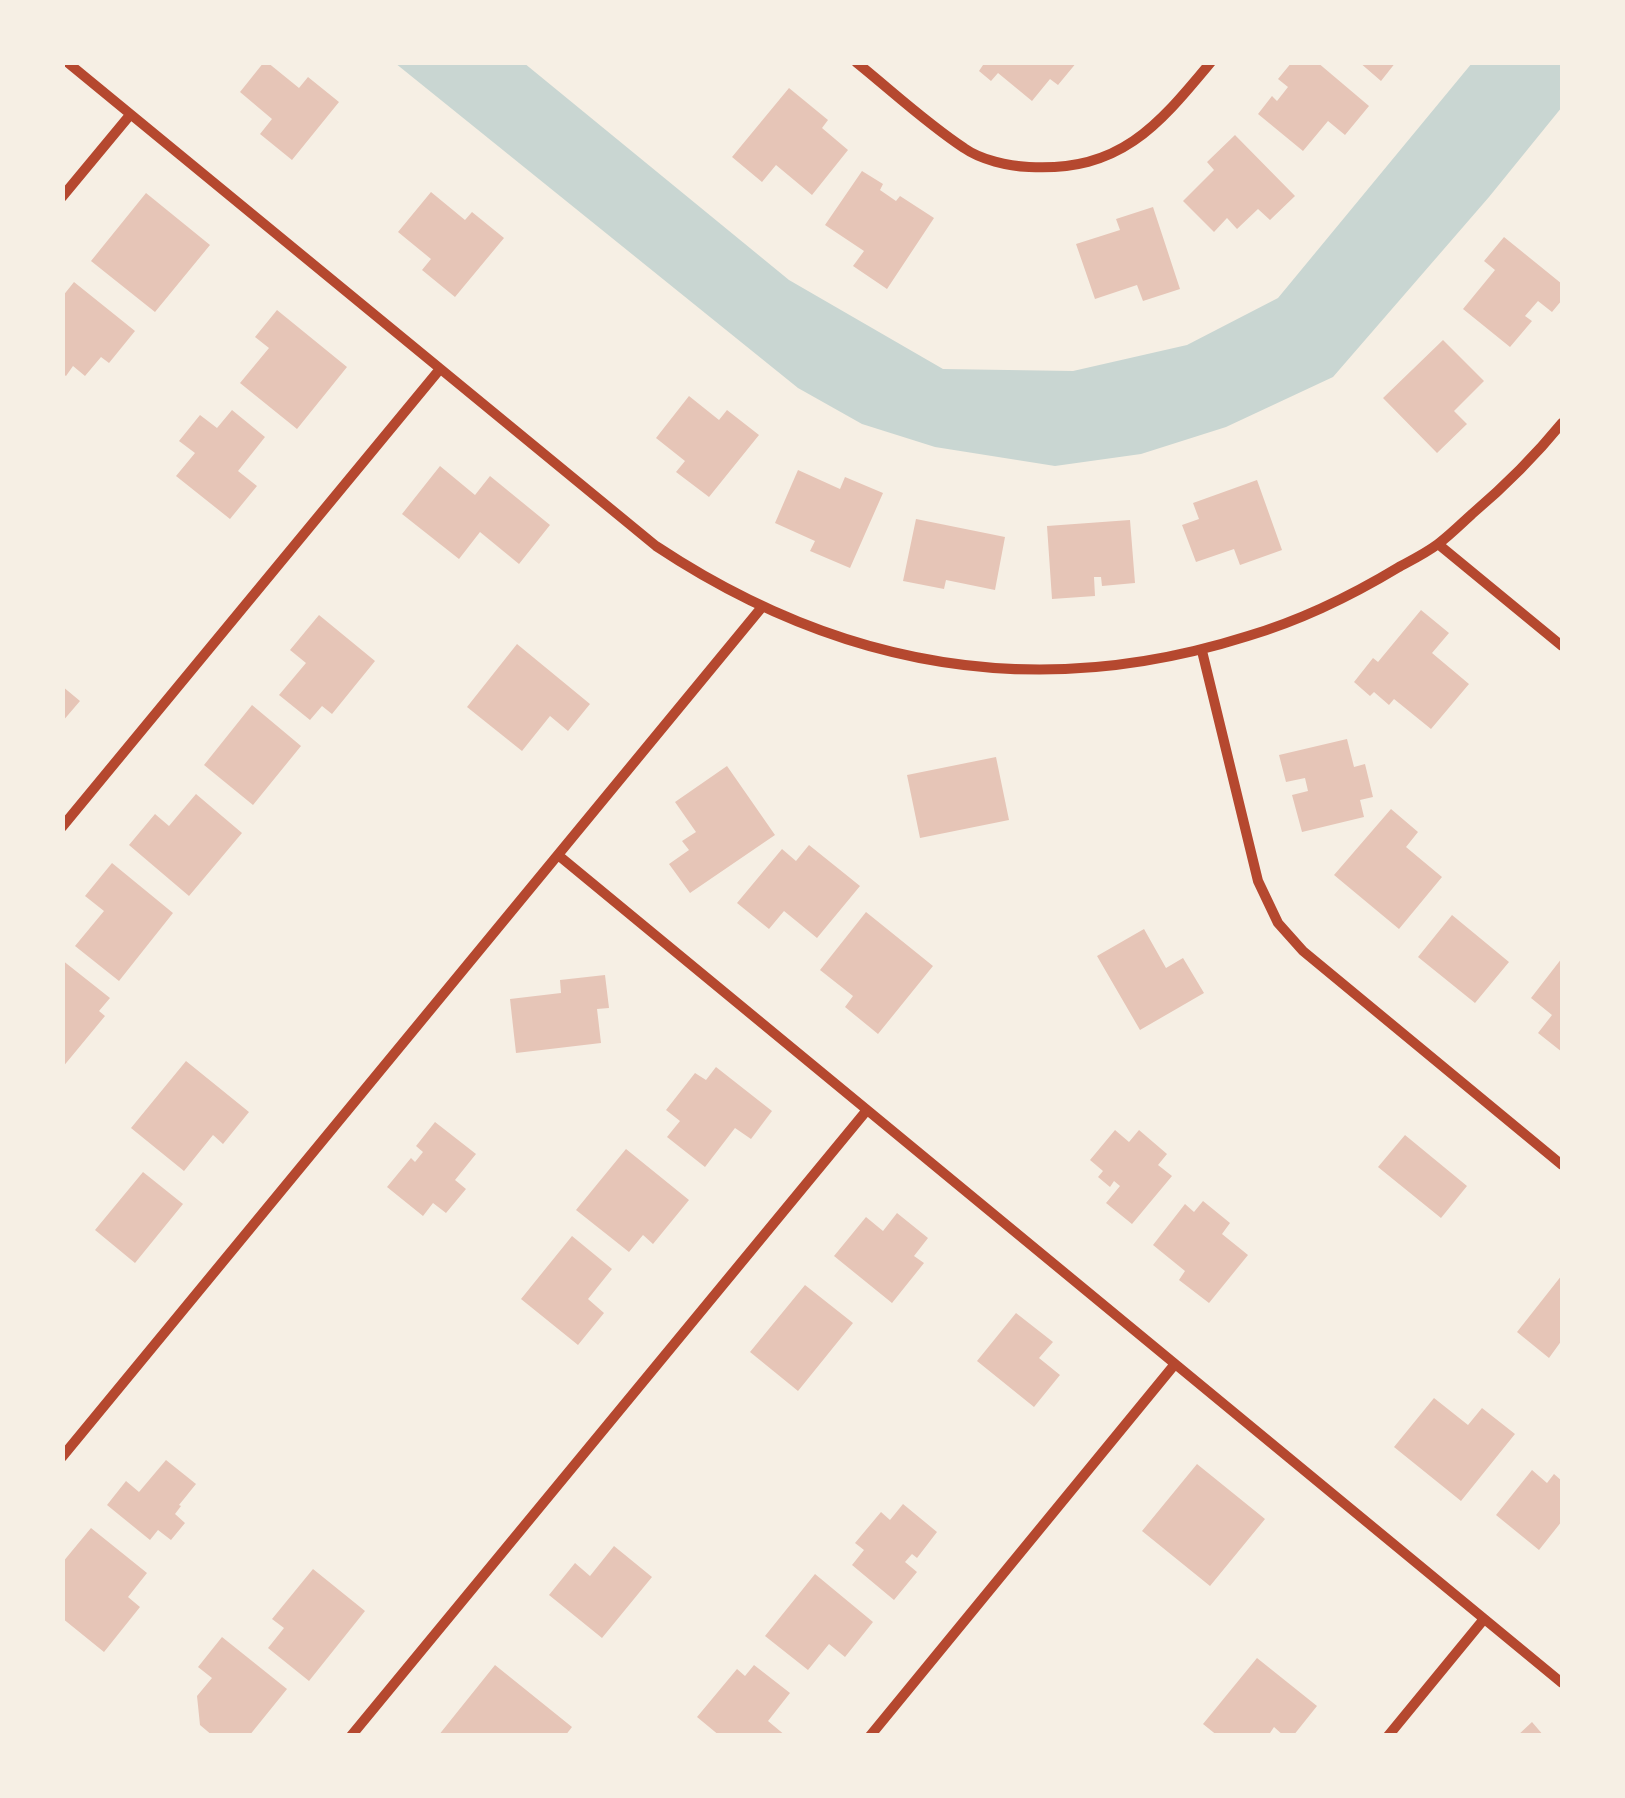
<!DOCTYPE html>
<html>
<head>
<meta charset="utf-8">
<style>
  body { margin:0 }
  #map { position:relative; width:1625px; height:1798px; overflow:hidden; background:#f6efe4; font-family:"Crimson Pro",serif }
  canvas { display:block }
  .frame { position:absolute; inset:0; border:65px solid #f6efe4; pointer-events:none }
</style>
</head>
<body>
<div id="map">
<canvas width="1625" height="1798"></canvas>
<div class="frame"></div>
</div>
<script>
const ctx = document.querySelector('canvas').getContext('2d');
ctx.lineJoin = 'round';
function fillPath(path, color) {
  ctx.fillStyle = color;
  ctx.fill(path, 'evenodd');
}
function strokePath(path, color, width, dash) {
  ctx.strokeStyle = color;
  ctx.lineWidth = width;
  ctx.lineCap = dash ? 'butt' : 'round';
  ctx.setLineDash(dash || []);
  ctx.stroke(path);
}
fillPath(new Path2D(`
  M395 63H524L789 280 943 369 1073 371 1187 345 1278 298 1472 63H1562V107L1489 197 1333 377 1226 427 1141 454 1055 466 935 447 862 424 798 388Z`), '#c9d6d2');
fillPath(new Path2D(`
  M264 62H267L299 88 308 77 339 102 292 160 260 134 272 119 240 92Z
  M985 62H1077L1058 85 1050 79 1032 101 998 73 991 81 979 71Z
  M1292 62H1317L1369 106 1345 135 1328 121 1303 151 1258 114 1272 96 1277 101 1288 87 1278 79Z
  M1359 62H1396L1381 81Z
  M789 88 828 120 822 128 848 150 812 195 776 165 762 182 732 157Z
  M1235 135 1295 196 1270 220 1258 209 1237 229 1227 218 1214 232 1183 201 1214 170 1207 162Z
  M862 171 883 184 880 190 896 201 900 196 934 218 887 289 853 266 864 251 825 225Z
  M431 192 465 220 472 212 504 238 455 297 422 270 431 259 398 232Z
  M146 193 210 245 155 312 91 261Z
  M1153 207 1180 289 1143 301 1137 285 1095 299 1076 244 1120 230 1116 219Z
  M1504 237 1562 284V300L1552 312 1538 301 1525 316 1532 321 1510 347 1463 309 1495 270 1484 261Z
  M74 282 135 331 109 363 101 357 85 376 73 366 66 376 62 373V297Z
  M277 310 347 367 297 429 240 383 269 348 255 337Z
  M1443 340 1484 381 1454 411 1467 424 1437 453 1383 398Z
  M689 396 719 420 727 410 759 435 709 497 676 472 685 461 656 438Z
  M232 410 265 437 238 471 257 486 230 519 176 476 195 453 179 441 200 415 217 428Z
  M440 466 475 495 490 476 550 525 519 564 480 532 459 559 402 514Z
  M798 470 840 489 845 477 883 493 850 568 810 551 815 541 775 523Z
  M1257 480 1282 550 1240 565 1234 549 1196 562 1182 525 1199 519 1193 503Z
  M916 519 1005 537 995 590 946 580 944 589 903 581Z
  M1130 520 1135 583 1102 586 1101 577H1094L1095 596 1052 599 1047 526Z
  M1421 610 1449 633 1432 653 1469 684 1431 729 1394 699 1389 705 1374 692 1370 696 1354 682 1373 658 1378 662Z
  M319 615 375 661 332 714 322 706 310 720 279 695 306 663 290 650Z
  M517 644 590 704 568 731 550 716 522 751 467 707Z
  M62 686 80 701 62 722Z
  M252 705 301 746 253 805 204 765Z
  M1347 739 1354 767 1365 764 1373 797 1360 800 1364 817 1302 832 1292 795 1308 791 1305 778 1286 782 1279 755Z
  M996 757 1009 820 920 838 907 775Z
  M727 766 775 835 690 893 669 864 689 850 682 841 696 832 675 802Z
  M196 794 242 833 189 896 129 845 155 814 169 826Z
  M1391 809 1418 832 1406 847 1442 877 1399 929 1334 875Z
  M809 845 860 886 817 938 784 911 769 929 737 903 782 849 796 861Z
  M112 863 173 913 119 981 75 946 104 911 85 896Z
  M866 912 933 966 878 1034 845 1007 853 996 820 970Z
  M1452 915 1509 962 1475 1003 1418 957Z
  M1144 929 1166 968 1183 958 1204 993 1140 1030 1097 956Z
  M1562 958V1052L1538 1033 1552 1015 1531 998Z
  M62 960 110 998 99 1011 105 1016 62 1068Z
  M605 975 609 1008 597 1009 601 1043 516 1053 510 999 561 993 560 980Z
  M186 1061 249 1112 223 1144 213 1135 184 1171 131 1128Z
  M716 1067 772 1111 751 1139 735 1128 705 1167 667 1137 680 1121 666 1110 695 1073 706 1080Z
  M435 1122 476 1154 455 1180 466 1189 446 1213 433 1203 423 1216 387 1187 411 1158 415 1162 423 1152 416 1146Z
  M1115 1130 1129 1142 1139 1130 1167 1154 1158 1165 1172 1176 1132 1224 1106 1203 1120 1186 1114 1181 1110 1187 1098 1177 1103 1171 1090 1160Z
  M1405 1135 1467 1186 1441 1218 1378 1167Z
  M626 1149 689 1200 653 1244 643 1235 629 1252 576 1210Z
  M143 1172 183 1204 135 1263 95 1230Z
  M1203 1201 1230 1223 1222 1234 1248 1255 1209 1303 1179 1280 1185 1271 1153 1245 1185 1204 1194 1212Z
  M897 1213 928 1238 914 1256 924 1263 892 1303 834 1256 866 1217 883 1231Z
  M572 1236 612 1269 588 1299 604 1313 578 1345 521 1299Z
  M1562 1275V1340L1549 1358 1517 1332Z
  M805 1285 853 1323 798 1391 750 1352Z
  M1016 1313 1053 1342 1039 1358 1060 1375 1034 1407 977 1361Z
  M1434 1398 1468 1425 1482 1408 1515 1434 1461 1501 1394 1447Z
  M166 1460 196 1484 179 1505 181 1506 175 1514 185 1523 171 1540 158 1530 150 1540 107 1505 126 1481 139 1492Z
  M1197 1464 1265 1519 1210 1586 1142 1531Z
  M1532 1470 1547 1483 1554 1474 1562 1481V1521L1539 1550 1496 1515Z
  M903 1504 937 1532 917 1558 912 1554 905 1562 917 1572 894 1600 852 1565 864 1550 855 1543 881 1512 890 1520Z
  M91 1528 147 1573 128 1597 140 1607 104 1652 62 1618V1563Z
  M614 1546 652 1577 602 1638 549 1595 575 1563 590 1576Z
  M313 1569 365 1611 309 1681 268 1648 284 1628 272 1619Z
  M815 1574 873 1622 845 1657 829 1644 808 1670 765 1636Z
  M222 1637 287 1689 249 1736H213L200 1725 197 1696 212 1678 198 1667Z
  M1257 1658 1317 1706 1293 1736H1284L1274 1727 1268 1736H1218L1203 1724Z
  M495 1665 572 1727 565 1736H438Z
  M754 1665 790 1693 768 1721 786 1736H720L697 1717 737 1669 745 1676Z
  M1532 1722 1544 1736H1517Z`), '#e6c5b7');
strokePath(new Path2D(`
  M67 62 656 546C840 668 1037 703 1248 636 1302 620 1351 596 1399 567 1412 560 1426 553 1438 544 1450 535 1461 524 1472 514 1505 486 1535 456 1562 423
  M856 62C892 91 926 123 964 148 981 160 1008 166 1029 167 1120 172 1157 127 1211 62
  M62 197 130 115
  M1438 544 1562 646
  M1202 651 1258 881 1278 923 1303 951 1562 1165
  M62 827 440 369
  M558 855 1562 1683
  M62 1457 762 607
  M351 1736 867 1110
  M870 1736 1175 1364
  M1388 1736 1484 1619`), '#b5482f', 10);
</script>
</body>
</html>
